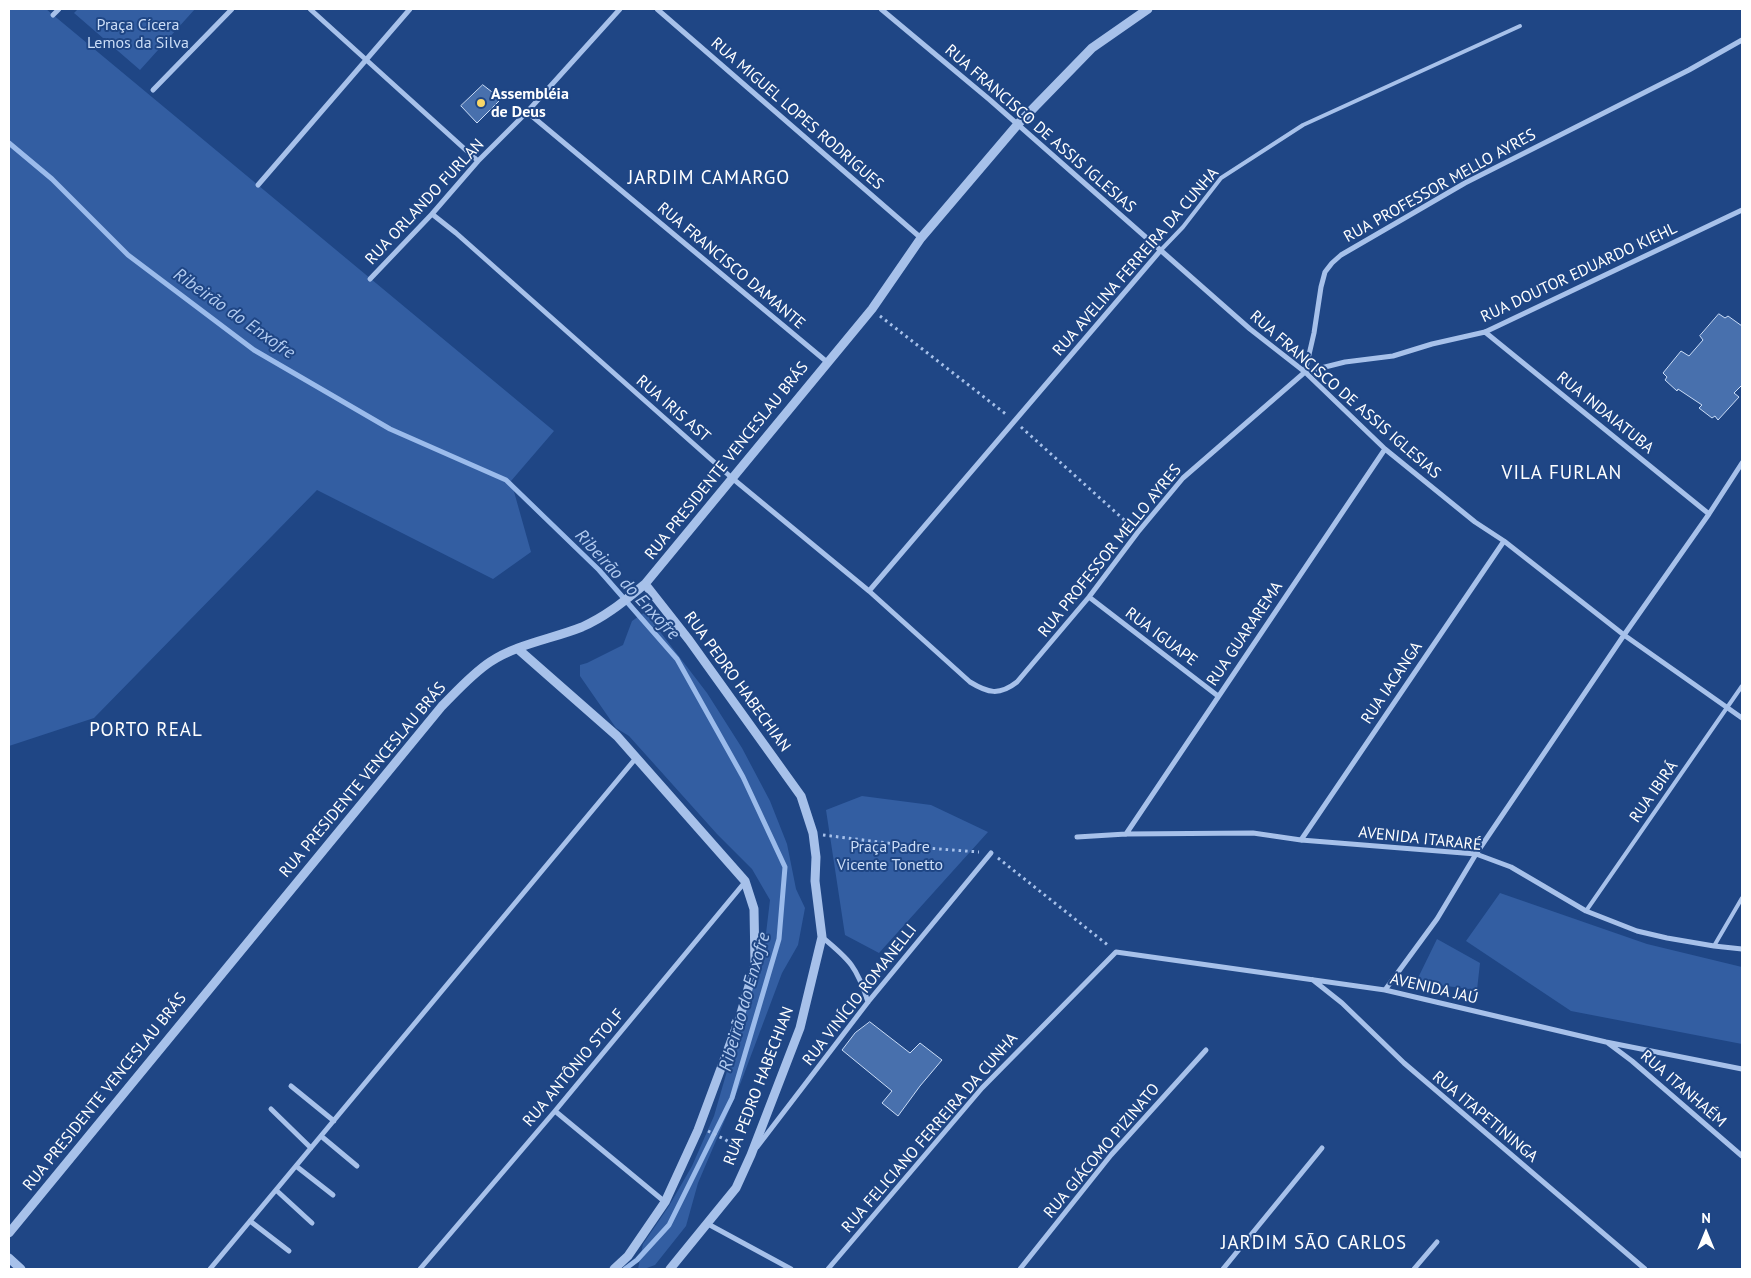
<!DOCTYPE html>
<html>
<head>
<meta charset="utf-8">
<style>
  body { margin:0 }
  #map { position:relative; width:1751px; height:1278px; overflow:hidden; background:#1f4685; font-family:"PT Sans",sans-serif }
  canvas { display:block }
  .frame { position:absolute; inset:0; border:10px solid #fff; pointer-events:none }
  .north { position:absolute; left:1681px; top:1208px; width:50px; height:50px; -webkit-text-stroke:4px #1f4685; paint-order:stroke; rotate:0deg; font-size:14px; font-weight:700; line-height:20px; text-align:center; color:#fff }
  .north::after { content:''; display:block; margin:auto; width:18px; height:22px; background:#fff; clip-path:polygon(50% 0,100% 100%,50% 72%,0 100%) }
</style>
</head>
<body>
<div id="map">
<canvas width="1751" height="1278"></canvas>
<div class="frame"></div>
<div class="north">N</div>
</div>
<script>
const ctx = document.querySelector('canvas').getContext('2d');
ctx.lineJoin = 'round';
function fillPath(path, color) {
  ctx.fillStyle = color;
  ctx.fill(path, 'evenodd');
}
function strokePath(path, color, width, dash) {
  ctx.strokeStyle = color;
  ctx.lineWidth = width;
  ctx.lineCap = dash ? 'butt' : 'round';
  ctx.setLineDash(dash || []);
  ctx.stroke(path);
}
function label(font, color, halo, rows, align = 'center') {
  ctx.font = font + ' "PT Sans",sans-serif';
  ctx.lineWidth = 4;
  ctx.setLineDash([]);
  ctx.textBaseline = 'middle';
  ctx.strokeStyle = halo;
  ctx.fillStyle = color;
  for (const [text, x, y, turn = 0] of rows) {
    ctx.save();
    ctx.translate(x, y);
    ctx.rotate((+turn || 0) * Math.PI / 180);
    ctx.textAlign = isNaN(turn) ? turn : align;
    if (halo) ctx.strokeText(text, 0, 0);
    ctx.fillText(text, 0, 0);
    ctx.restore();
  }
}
fillPath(new Path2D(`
  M9 9H46L554 431 511 481 531 552 493 579 317 490 94 718 9 746Z
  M78 9H195L140 70 74 13Z
  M645 612 707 693 742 748 770 801 787 844 796 889 805 908 798 945 782 973 741 1082 698 1183 686 1226 655 1265 644 1269H638L643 1244 669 1206 692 1166 714 1116 749 995 762 967 770 900 752 869 717 834 629 736 616 728 580 676V665L587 663 623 645 632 621Z
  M862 796 931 805 988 832 879 953 845 935 826 810Z
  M1500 893 1647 944 1742 967V1044L1571 1011 1466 941Z
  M1437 939 1480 963 1477 990 1416 982Z`), '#335ea2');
strokePath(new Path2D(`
  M9 143 52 179 128 255 254 350 390 429 506 480 599 570 677 659 743 777 785 867 779 939 732 1098 669 1225 637 1260 625 1269`), '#9bbbeb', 5);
const building = new Path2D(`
  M483 85 501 99 477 123 461 106Z
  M1719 314 1725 318 1728 316 1742 326V385L1734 393 1739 397 1718 420 1715 416 1712 418 1699 408 1702 405 1678 389 1677 391 1665 380 1667 377 1663 373 1681 351 1689 356 1703 340 1700 336Z
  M870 1022 910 1053 920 1043 942 1060 920 1086 898 1116 882 1103 892 1091 842 1050 855 1033Z`);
fillPath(building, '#4870ad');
strokePath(building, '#cbddf7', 1);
strokePath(new Path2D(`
  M880 316 1007 415
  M1021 427 1132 527
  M823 835 927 848 979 852
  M998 858 1109 946
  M708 1131 724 1139 742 1150`), '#a7c1ea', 3, [2.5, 4]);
strokePath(new Path2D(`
  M1160 251 1183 227 1221 178 1303 125 1520 26
  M1586 911 1742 686
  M1714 946 1742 898`), '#a7c1ea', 4);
strokePath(new Path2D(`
  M310 9 478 161
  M657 9 921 238
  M881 9 990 100 1250 329 1305 372 1385 449 1475 522 1504 541 1624 635 1742 718
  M53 15 59 9
  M153 90 232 9
  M527 112 827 362
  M258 185 410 9
  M432 214 456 233 732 478 869 591 970 682C988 693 999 696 1017 682L1089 597 1138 532 1183 478 1305 372 1314 333 1321 287 1325 272 1332 263 1341 255 1465 183 1689 70 1742 40
  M370 279 432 214 478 161 527 112 620 9
  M1485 332 1709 514
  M1305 372 1345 362 1393 356 1432 344 1485 332 1742 210
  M869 591 1160 251
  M1089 597 1218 696
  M1126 834 1385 449
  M1077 837 1126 834 1253 833 1301 840 1476 854 1511 867 1586 911 1637 931 1667 938 1714 946 1742 949
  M1301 840 1504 541
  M822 937C850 960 857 967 868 1002
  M1313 980 1342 1003 1404 1063 1645 1269
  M1385 990 1437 919 1476 854 1624 635 1709 514 1742 463
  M1608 1043 1632 1061 1742 1156
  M291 1086 334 1121
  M271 1109 311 1148
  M555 1111 665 1202
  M321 1136 357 1166
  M757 1147 868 1002 991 853
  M296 1166 333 1195
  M276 1190 312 1223
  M250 1221 289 1251
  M708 1224 791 1269
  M210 1269 636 758
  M420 1269 555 1111 745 882
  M828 1269 982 1088 1116 952 1385 990 1606 1042 1742 1069
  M1020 1269 1111 1155 1206 1050
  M1223 1269 1322 1148
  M1414 1269 1437 1242`), '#a7c1ea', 5);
strokePath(new Path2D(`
  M645 584 689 640 801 796 813 833 816 857 815 881 822 937 800 1028 751 1155 736 1188 670 1269
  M518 649 617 736 745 881 754 909 755 965 739 1020 698 1130 665 1202 628 1256 614 1269
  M9 1233 442 706C457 691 472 674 490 662 517 644 552 639 582 627 607 616 624 601 645 584L872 309 921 238 1018 124 1092 48 1148 9
  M9 1258 21 1269`), '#a7c1ea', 9);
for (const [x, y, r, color] of [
  [481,103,5,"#f8d667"]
]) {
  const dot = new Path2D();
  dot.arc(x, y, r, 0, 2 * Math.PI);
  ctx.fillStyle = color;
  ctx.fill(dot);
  strokePath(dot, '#1f4685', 2);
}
label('16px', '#cbddf7', '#1f4685', [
  ["Praça Cícera",138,25],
  ["Lemos da Silva",138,43],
  ["Praça Padre",890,847],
  ["Vicente Tonetto",890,865]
]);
label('bold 16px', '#fff', '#1f4685', [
  ["Assembléia",491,94],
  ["de Deus",491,112]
], 'left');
label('16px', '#fff', '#1f4685', [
  ["RUA MIGUEL LOPES RODRIGUES",797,114,41],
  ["RUA FRANCISCO DE ASSIS IGLESIAS",1040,129,41],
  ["RUA PROFESSOR MELLO AYRES",1440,186,-29],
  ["RUA ORLANDO FURLAN",425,202,-47],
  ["RUA AVELINA FERREIRA DA CUNHA",1136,262,-49],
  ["RUA FRANCISCO DAMANTE",731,266,40],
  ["RUA DOUTOR EDUARDO KIEHL",1579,273,-25],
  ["RUA FRANCISCO DE ASSIS IGLESIAS",1345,395,41],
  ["RUA IRIS AST",673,409,41],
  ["RUA INDAIATUBA",1605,413,39],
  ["RUA PRESIDENTE VENCESLAU BRÁS",727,461,-51],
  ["RUA PROFESSOR MELLO AYRES",1110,551,-51],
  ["RUA GUARAREMA",1245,634,-56],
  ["RUA IGUAPE",1161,637,37],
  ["RUA PEDRO HABECHIAN",737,682,54],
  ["RUA IACANGA",1392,683,-56],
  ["RUA PRESIDENTE VENCESLAU BRÁS",363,780,-50],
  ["RUA IBIRÁ",1654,792,-55],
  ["AVENIDA ITARARÉ",1420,839,6],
  ["AVENIDA JAÚ",1434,989,13],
  ["RUA VINÍCIO ROMANELLI",860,995,-52],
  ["RUA ANTÔNIO STOLF",574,1068,-50],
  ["RUA PEDRO HABECHIAN",759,1086,-69],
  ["RUA ITANHAÉM",1683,1089,41],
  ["RUA PRESIDENTE VENCESLAU BRÁS",105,1092,-51],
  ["RUA ITAPETININGA",1485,1117,40],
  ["RUA FELICIANO FERREIRA DA CUNHA",930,1133,-49],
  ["RUA GIÁCOMO PIZINATO",1102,1151,-50]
]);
label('italic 18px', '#b3ccf1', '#1f4685', [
  ["Ribeirão do Enxofre",234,314,35],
  ["Ribeirão do Enxofre",627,585,47],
  ["Ribeirão do Enxofre",745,1002,-74]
]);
ctx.letterSpacing = '1px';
label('19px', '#fff', '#1f4685', [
  ["JARDIM CAMARGO",709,179],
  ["VILA FURLAN",1562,474],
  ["PORTO REAL",146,731],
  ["JARDIM SÃO CARLOS",1314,1244]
]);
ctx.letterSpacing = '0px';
</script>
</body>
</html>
